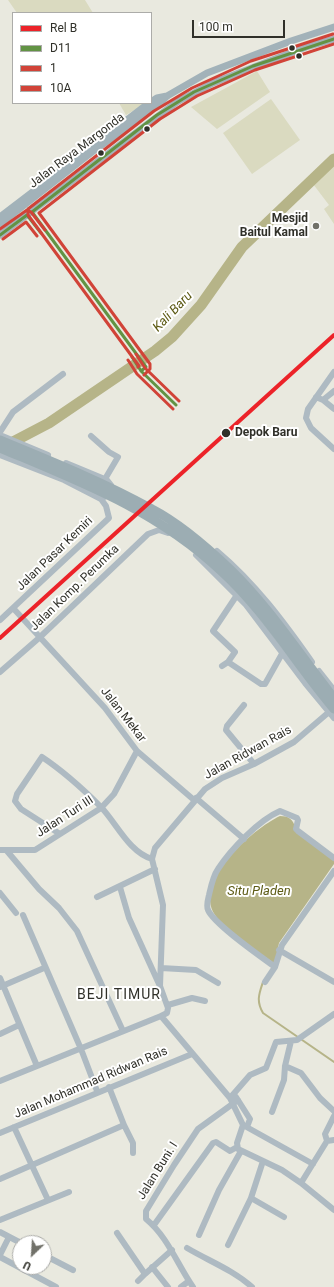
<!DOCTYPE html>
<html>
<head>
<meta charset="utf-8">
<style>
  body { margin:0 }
  #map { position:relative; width:334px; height:1287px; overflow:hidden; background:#e9e9df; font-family:Roboto,sans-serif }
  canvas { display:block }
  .legend { position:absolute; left:12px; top:12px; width:140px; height:92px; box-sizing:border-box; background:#fff; border:1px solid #acaca9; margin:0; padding:5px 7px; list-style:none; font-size:12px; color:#303029 }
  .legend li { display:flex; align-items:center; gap:8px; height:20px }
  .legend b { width:20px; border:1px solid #acaca9 }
  .north { position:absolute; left:12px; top:1235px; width:40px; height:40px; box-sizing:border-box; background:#fff; border:1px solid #acaca9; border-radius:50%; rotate:205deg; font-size:11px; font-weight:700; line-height:16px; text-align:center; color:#303029 }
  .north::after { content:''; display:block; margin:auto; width:14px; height:18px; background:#717169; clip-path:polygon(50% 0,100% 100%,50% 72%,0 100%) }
  .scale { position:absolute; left:192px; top:20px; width:93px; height:18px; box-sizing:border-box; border:2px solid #303029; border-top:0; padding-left:5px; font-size:12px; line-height:14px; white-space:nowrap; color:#303029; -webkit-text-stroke:3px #fff; paint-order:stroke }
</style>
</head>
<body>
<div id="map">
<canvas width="334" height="1287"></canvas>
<ul class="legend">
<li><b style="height:5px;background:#ec2329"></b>Rel B</li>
<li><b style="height:5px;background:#629344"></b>D11</li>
<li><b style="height:5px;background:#d14338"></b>1</li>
<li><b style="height:5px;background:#d14338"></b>10A</li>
</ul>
<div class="north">U</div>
<div class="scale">100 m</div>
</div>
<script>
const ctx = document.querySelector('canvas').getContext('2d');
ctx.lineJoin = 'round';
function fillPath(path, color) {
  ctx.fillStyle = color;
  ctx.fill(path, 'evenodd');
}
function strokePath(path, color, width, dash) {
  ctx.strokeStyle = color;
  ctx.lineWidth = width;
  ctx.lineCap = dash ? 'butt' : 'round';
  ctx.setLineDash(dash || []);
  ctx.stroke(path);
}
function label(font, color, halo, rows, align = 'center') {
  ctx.font = font + ' Roboto,sans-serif';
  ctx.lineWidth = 4;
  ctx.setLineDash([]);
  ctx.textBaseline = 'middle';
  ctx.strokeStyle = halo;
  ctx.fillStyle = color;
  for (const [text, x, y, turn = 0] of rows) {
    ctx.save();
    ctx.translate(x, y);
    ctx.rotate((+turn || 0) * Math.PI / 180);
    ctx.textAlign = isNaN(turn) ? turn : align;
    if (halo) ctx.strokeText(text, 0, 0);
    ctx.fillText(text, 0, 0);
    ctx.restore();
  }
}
fillPath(new Path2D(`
  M8 0H85L93 13H17Z
  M257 71 270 92 217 129 191 107Z
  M271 99 300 140 252 174 223 133Z
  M119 103H146L126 115Z
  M334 164V224L324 209 329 205 313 184Z`), '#dadac0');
fillPath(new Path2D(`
  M280 816C288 816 293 819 295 827L334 860V864L279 943 275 964C257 950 227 934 215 915 193 882 252 829 280 816Z`), '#b6b488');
strokePath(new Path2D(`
  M263 982C259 994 256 1001 263 1013L334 1062`), '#b6b488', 2);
strokePath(new Path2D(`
  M7 445 49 423 155 351 172 337 201 305 242 247 334 159`), '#b6b488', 11);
strokePath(new Path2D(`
  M334 372 308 409 306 418 311 428 334 449
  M316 397 323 400 334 391
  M323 400 334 409
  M0 432 13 412 63 374
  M0 435 48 455
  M91 436 109 452 118 457 105 479
  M0 455 64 480 101 499 108 495 111 485 107 480 66 463
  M217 551C255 583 284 622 312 662
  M196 555 246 605 305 683 334 718
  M13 608 105 708 137 751 194 800
  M0 620 109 518 106 506 101 499
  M228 662 261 684H265L283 652
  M222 666 228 662 235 652 213 631 237 595
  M319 671 334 690
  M0 672 39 638 148 534 159 530 168 533
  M244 705 227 726 226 730 254 764
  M329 712 294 742 254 764 222 778 205 789 155 848 152 859 163 905 160 986 168 1008 167 1013 161 1016 230 1098 243 1125 237 1143 238 1149 282 1170 301 1183 334 1210
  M196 798 244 839
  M60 834 21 809 15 801 17 794 42 757C63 771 83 789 101 807 117 824 129 852 152 859
  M0 850H35L101 808 114 794 137 751
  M7 851 39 889 59 908 77 931 123 1031
  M120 887 129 918 159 984
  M0 893 16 913
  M97 897 155 869
  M23 915 81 1049 97 1091
  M279 950 334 982
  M275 967C260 956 214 924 208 910 206 905 208 899 209 895 211 886 213 876 218 869 231 849 259 820 280 811L297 818 298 820 296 829 298 831 334 858
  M161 968 196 970 218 983
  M0 978 37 1066
  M265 982 275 967 282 945 334 871
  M0 987 44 968
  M168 1005 192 998 205 1001
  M0 1034 19 1025
  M285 1066 301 1073 320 1098 334 1111
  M0 1081 161 1016
  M236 1097 250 1119 247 1127
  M230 1098 250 1075 266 1068 276 1042 297 1040 334 1014
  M272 1112 284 1080 285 1066 291 1041
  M124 1125 133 1143V1153
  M243 1125 313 1164
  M14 1127 48 1200
  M0 1133 192 1054
  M327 1141 325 1134 334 1116
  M263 1161 251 1198 284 1217
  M0 1179 124 1125 109 1087
  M301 1183 327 1141 334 1140
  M0 1220 69 1192
  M154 1225 213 1143 216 1142 230 1151 237 1147
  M0 1232 21 1243
  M117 1233 145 1274 172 1250
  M199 1235 219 1190 241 1151
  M228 1245 251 1198
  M187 1248C209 1261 233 1270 252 1287
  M0 1255 9 1237
  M44 1255 73 1270
  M0 1257 56 1287
  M152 1267 168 1287
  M138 1281 145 1274
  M181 1287 189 1281
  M193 1287C177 1264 168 1237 146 1219V1211L174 1165 198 1129 238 1100`), '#aebac2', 6);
strokePath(new Path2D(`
  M151 102 157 98 167 96
  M0 217 149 103
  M0 224 92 152 158 105 167 96 207 73 291 41 334 27
  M0 235 177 102 213 83 306 47 334 39`), '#a2b2b9', 7);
strokePath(new Path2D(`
  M0 440C51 461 103 482 152 509 181 524 207 547 231 570 270 608 300 655 334 698
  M0 448C81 482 156 510 221 571 265 611 296 664 334 709`), '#9cadb3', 9);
strokePath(new Path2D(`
  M0 235 27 215 41 233
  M132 357 141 371 176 405
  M141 371 146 367 32 212 157 115 194 92 253 66 334 39`), '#629344', 3);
strokePath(new Path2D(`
  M3 239 26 222 37 236
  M128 360 137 374 173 409
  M144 375 150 369V364L39 213 160 119 197 96 255 70 334 44`), '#d14338', 3);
strokePath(new Path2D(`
  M0 229 27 210 31 212 45 230
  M136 354 145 368 179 401
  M138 367 139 366 28 215V209L154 111 192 88 251 61 333 34`), '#d14338', 3);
strokePath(new Path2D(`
  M0 638 334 335`), '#ec2329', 4);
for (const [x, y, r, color] of [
  [292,48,3.5,"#303029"],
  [299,56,3.5,"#303029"],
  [147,129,3.5,"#303029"],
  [101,153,3.5,"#303029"],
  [316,226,4,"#717169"],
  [226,433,5,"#303029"]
]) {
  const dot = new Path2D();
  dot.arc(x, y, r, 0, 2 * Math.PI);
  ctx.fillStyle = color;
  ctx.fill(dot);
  strokePath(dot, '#fff', 1.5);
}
label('12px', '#303029', '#fff', [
  ["Jalan Raya Margonda",77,151,-37],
  ["Jalan Pasar Kemiri",55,554,-44],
  ["Jalan Komp. Perumka",75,588,-44],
  ["Jalan Mekar",123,715,52],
  ["Jalan Ridwan Rais",248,753,-29],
  ["Jalan Turi III",65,817,-33],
  ["Jalan Mohammad Ridwan Rais",91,1083,-23],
  ["Jalan Buni. I",158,1171,-58]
]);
label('bold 12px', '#303029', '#fff', [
  ["Mesjid",308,219],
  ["Baitul Kamal",308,233]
], 'right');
label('bold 12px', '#303029', '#fff', [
  ["Depok Baru",235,433]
], 'left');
label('italic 13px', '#5d5b15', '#fff', [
  ["Kali Baru",173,312,-46],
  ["Situ Pladen",259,892]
]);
ctx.letterSpacing = '1px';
label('14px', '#303029', '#fff', [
  ["BEJI TIMUR",119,995]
]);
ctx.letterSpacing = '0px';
</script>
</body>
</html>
